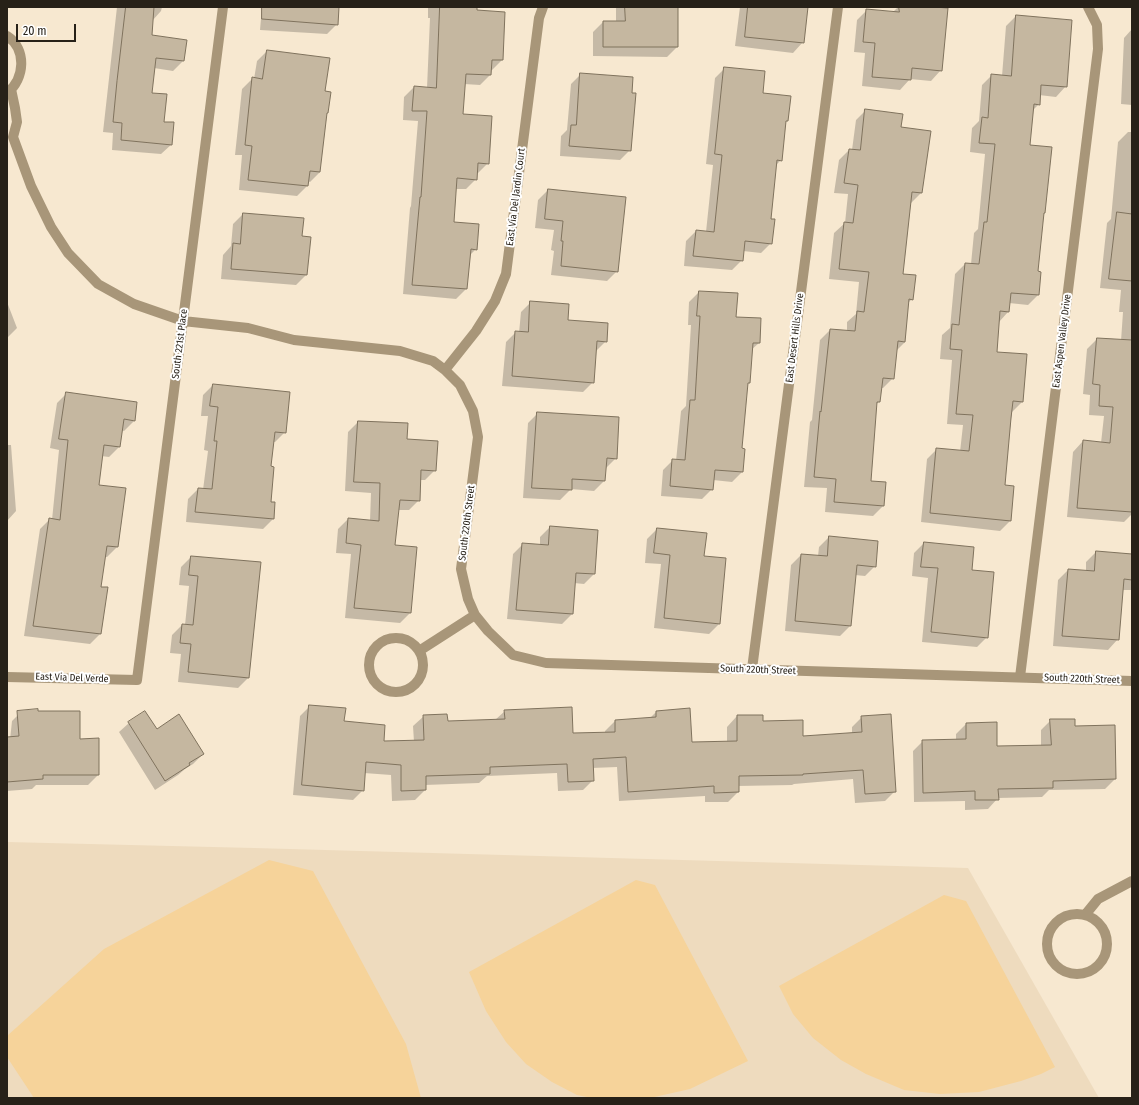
<!DOCTYPE html>
<html>
<head>
<meta charset="utf-8">
<style>
  body { margin:0 }
  #map { position:relative; width:1139px; height:1105px; overflow:hidden; background:#f7e8d0; font-family:"Fira Sans Condensed",sans-serif }
  canvas { display:block }
  .frame { position:absolute; inset:0; border:8px solid #272118; pointer-events:none }
  .scale { position:absolute; left:16px; top:24px; width:60px; height:18px; box-sizing:border-box; border:2px solid #272118; border-top:0; padding-left:5px; font-size:12px; line-height:14px; white-space:nowrap; color:#272118; -webkit-text-stroke:3px #fff; paint-order:stroke }
</style>
</head>
<body>
<div id="map">
<canvas width="1139" height="1105"></canvas>
<div class="frame"></div>
<div class="scale">20 m</div>
</div>
<script>
const ctx = document.querySelector('canvas').getContext('2d');
ctx.lineJoin = 'round';
function fillPath(path, color) {
  ctx.fillStyle = color;
  ctx.fill(path, 'evenodd');
}
function strokePath(path, color, width, dash) {
  ctx.strokeStyle = color;
  ctx.lineWidth = width;
  ctx.lineCap = dash ? 'butt' : 'round';
  ctx.setLineDash(dash || []);
  ctx.stroke(path);
}
function label(font, color, halo, rows, align = 'center') {
  ctx.font = font + ' "Fira Sans Condensed",sans-serif';
  ctx.lineWidth = 4;
  ctx.setLineDash([]);
  ctx.textBaseline = 'middle';
  ctx.strokeStyle = halo;
  ctx.fillStyle = color;
  for (const [text, x, y, turn = 0] of rows) {
    ctx.save();
    ctx.translate(x, y);
    ctx.rotate((+turn || 0) * Math.PI / 180);
    ctx.textAlign = isNaN(turn) ? turn : align;
    if (halo) ctx.strokeText(text, 0, 0);
    ctx.fillText(text, 0, 0);
    ctx.restore();
  }
}
fillPath(new Path2D(`
  M7 842 254 848 968 868 1099 1098H7Z`), '#eedbbe');
fillPath(new Path2D(`
  M269 860 313 871 406 1044 421 1098H34L7 1057V1036L104 949Z
  M636 880 655 885 748 1061 690 1089 650 1098H592L577 1095 552 1082 526 1064 506 1042 486 1011 469 972Z
  M944 895 966 901 1055 1067 1041 1074 1021 1081 979 1092 940 1094 904 1090 866 1074 841 1060 813 1038 793 1014 779 986Z`), '#f6d39a');
fillPath(new Path2D(`
  M117 7H162L161 11 152 21 150 36 183 61 173 71 154 68 151 94 172 144 161 154 112 150 113 133 103 132Z
  M262 7H338L337 24 327 34 260 30Z
  M428 7H476V11L502 60 492 70H490V75L480 85 464 84 462 115 488 163 478 173H476V179L466 189H455L453 223 476 249 469 256 466 289 456 299 403 294 410 208 411 206 418 121 403 120 404 97 414 87 427 88 430 18H428Z
  M616 7H677V47L667 57 593 56V32L603 22H616Z
  M740 7H807L803 42 793 53 735 46Z
  M898 7H923L941 70 931 81 910 79 900 90 862 86 865 53 854 52 857 20 867 10 893 12Z
  M1016 16 1066 86 1056 97 1039 95V104L1032 111 1029 146 1042 214 1037 272 1038 295 1028 305 1009 303 1008 312 999 322 996 352 1022 402 1012 412 1003 486 1010 521 1000 531 921 522 927 459 937 449 960 452 963 425 947 424 952 360 940 359 942 335 950 328 955 274 965 264H971L974 233 978 229 985 154 970 152 972 128 979 121 982 85 992 75 1002 76 1006 26Z
  M1132 29V105L1121 104 1124 38Z
  M267 51 324 92 320 172 310 182 308 181 307 186 297 196 239 190 242 155H235L242 89 252 79H254L257 61Z
  M725 68 762 93 787 120 785 122 781 160 776 165 770 220 771 243 761 253 743 251 742 260 732 270 684 266 686 241 696 231 706 232 713 165 706 164 715 78Z
  M581 74 630 150 620 160 560 156 561 136 567 130 571 84Z
  M866 110 900 128 921 193 911 203H910L902 275 912 299 908 303 905 342 896 351 893 378 883 388H881L879 401 876 405 870 481 883 506 873 516 825 512 827 488 804 487 810 422 812 420 820 340 830 330 847 331V322L856 314 859 282 829 279 834 233 845 223 848 194 834 193 839 160 849 150H852L856 120Z
  M1128 132H1132V514L1124 522 1067 517 1073 452 1083 441 1101 443 1104 416 1089 415 1090 395 1083 394 1087 349 1097 339 1121 341 1123 312H1119L1121 290 1100 288 1107 223 1111 219 1118 142Z
  M548 190 617 271 607 281 551 275 554 251 551 250 554 230 535 228 538 200Z
  M243 214 301 237 306 275 296 285 221 279 223 255 231 246 233 224Z
  M699 292 735 318 759 343 751 350 749 382 746 385 741 449 742 472 732 482 713 480 712 489 702 499 661 496 663 470 673 460 676 461 681 411 686 406 691 325H688L689 302Z
  M7 302 17 328 7 338Z
  M531 302 606 341 595 352 593 382 583 392 502 386 506 342 516 332 519 333 521 312Z
  M213 385 285 432 275 442H273L270 467V502L274 503 273 519 263 529 186 522 188 499 198 489 203 490 208 451 204 450 208 416H201L203 395Z
  M67 393 134 421 124 431 121 430 119 447 109 457 101 456 98 486 125 489 117 547 107 557H105L100 587 107 588 100 634 90 644 24 636 40 529 50 519 52 520 59 450 50 448 57 403Z
  M538 413 616 458 605 469 604 481 594 491 571 489 560 500 523 498 528 423Z
  M358 422 406 440 435 470 425 480H420L419 500 409 510H398L394 546 416 548 410 613 400 623 345 618 351 554 336 553 338 529 348 519 370 521 371 493 345 491 348 432Z
  M7 445H11L16 511 7 521Z
  M550 527 594 574 584 584 574 583 572 614 562 624 507 619 513 554 523 544 540 545V537Z
  M657 529 703 557 719 624 709 634 654 628 661 564 645 563 647 539Z
  M829 537 875 566 865 576 855 575 850 626 840 636 785 631 791 565 801 555 818 556 819 547Z
  M924 543 971 571 987 637 977 647 922 642 928 578 912 576 914 553Z
  M1096 552 1132 555V590H1122L1118 639 1108 650 1053 646 1058 580 1068 570 1086 571V562Z
  M191 557 260 562 248 678 238 688 178 682 181 654 170 653 172 635 182 625H185L189 586 179 585 181 567Z
  M310 706 383 742H414L413 726 424 716 447 722 495 720 505 711 572 735 605 733V731L615 721 649 719 656 712 691 743H727V727L737 716 762 722 802 737 852 734V727L862 717 895 791 885 801 855 803 853 779 794 784 792 785 738 786V792L728 802H705V796L619 801 617 767 592 768 593 780 583 790 558 791 557 773 487 776 479 783 425 785V790L415 800 392 801 391 775 364 773 363 790 353 800 293 795 300 716Z
  M22 711 37 712 79 740 98 775 88 785H36L32 789 7 791V739L10 740 12 721Z
  M1051 720 1074 727 1115 779 1105 789 1049 790 1042 797 998 798 988 809 965 810V801L914 802 913 751 923 741H956V734L966 724 996 747 1041 746V730Z
  M129 723 203 754 193 764 185 769 178 775 155 790 119 732Z`), '#0003');
const building = new Path2D(`
  M126 7H154L152 35 187 40 184 61 156 58 152 93 167 94 164 122H174L172 145 121 140 122 123 113 122 117 81Z
  M262 7H339L338 25 262 19Z
  M440 7H477V10L505 12 503 60H492L491 75 466 74 463 114 492 116 489 164 478 163 477 180 457 178 454 222 479 224 477 250 471 249 467 289 412 285 420 197H421L427 111H412L414 86 436 88Z
  M625 7H678V47H603V21H625Z
  M748 7H808L804 43 745 37Z
  M899 7H934L948 8 942 71 912 68 911 80 872 77 875 43 863 42 866 9 899 12Z
  M1016 15 1072 20 1067 87 1041 85 1040 105 1034 104 1030 145 1052 147 1045 213H1044L1038 271 1041 272 1039 295 1011 293 1009 312 1000 311 997 352 1027 354 1023 402 1013 401 1011 418 1005 485 1014 486 1011 521 930 513 936 448 969 451 973 415 956 414 962 350 950 349 952 324 959 325 965 263 979 264 984 222H987L995 144 979 143 982 117 988 118 991 74 1011 76Z
  M267 50 330 58 325 91 331 92 328 113H327L320 172 310 171 308 186 248 180 252 146 245 145 252 77 262 79Z
  M724 67 765 71 763 93 791 96 788 121H786L782 161 777 160 771 219H775L772 244 745 241 743 261 693 256 696 230 714 232 722 155 715 154Z
  M580 73 633 77 632 93H636L631 151 569 146 571 125H576Z
  M865 109 903 114 901 127 931 131 922 193 912 192 903 274 916 275 913 300 909 299 905 342 898 341 894 379 883 378 880 402H877L871 481 886 482 884 506 834 502 836 479 814 477 820 411 821 412 830 329 855 331 857 311 864 312 869 272 839 269 844 222 853 223 858 185 844 183 849 149 860 150Z
  M548 189 626 197 618 272 561 266 563 241H561L563 221 545 219Z
  M1117 212 1132 214V281L1109 279Z
  M243 213 304 218 302 236 311 237 307 275 231 269 233 243 240 244Z
  M699 291 738 293 736 317 761 318 760 343H753L750 383H748L742 448 745 449 743 472 715 470 713 490 670 486 672 459 685 460 690 400H695L700 316H697Z
  M530 301 569 304 568 320 608 323 607 342 597 341 594 383 512 376 515 331 528 332Z
  M1097 338 1132 340V512L1077 508 1083 440 1110 443 1113 407 1099 406 1100 385 1093 384Z
  M213 384 290 392 286 433 275 432 271 466 274 467 271 502H275L274 519 195 512 198 488 212 489 217 441H214L218 407 210 406Z
  M66 392 137 402 135 421 124 419 120 447 104 445 99 485 126 488 118 547 107 546 101 587H108L101 634 33 626 49 518 60 520 68 440 59 439Z
  M537 412 619 417 617 459 607 458 605 481 572 479V490L532 488Z
  M358 421 408 423 407 439 438 441 436 471 421 470 420 501 400 500 395 545 417 547 411 613 354 608 361 545 346 543 348 518 379 521 380 483 354 482Z
  M550 526 598 530 595 574 576 573 573 614 516 610 522 543 548 545Z
  M657 528 707 533 704 556 726 558 720 624 664 618 670 555 654 553Z
  M829 536 878 541 876 567 857 565 851 626 795 621 801 554 827 556Z
  M924 542 974 547 972 570 994 572 988 638 931 632 938 568 921 567Z
  M1096 551 1132 554V580L1124 579 1119 640 1062 636 1068 569 1094 571Z
  M191 556 261 562 249 678 188 672 191 644 180 643 182 624 193 625 198 576 189 575Z
  M309 705 346 708 344 721 385 725 384 741 424 740 423 715 447 714 448 721 505 719 504 710 572 707 573 733 615 732V720L656 717V711L690 708 692 742 737 741V715H763V721L803 720V736L862 732 861 716 891 714 896 792 865 794 863 770 803 774V775L739 776V792L714 793V786L628 792 626 757 593 759 594 781 568 782 567 764 490 767V774L426 776V790L401 791V765L366 762 364 791 302 785Z
  M38 709V711H80V739L99 738V775H43V779L7 782V737L19 736 17 711Z
  M145 711 157 729 179 714 204 754 189 763 190 765 165 781 128 722Z
  M1050 719H1075V726L1115 725 1116 779 1053 781V788L998 789 999 800H975V791L923 793 922 740 966 739V723L997 722V746L1051 745Z`);
fillPath(building, '#c5b7a0');
strokePath(building, '#7f725d', 1);
strokePath(new Path2D(`
  M7 36C27 49 25 79 7 93
  M11 89 15 108 17 122 13 137 31 186 51 227 68 253 98 284 134 304 183 321 248 328 294 340 400 351 433 361 445 370 460 385 473 411 478 437 461 569 468 599 475 615 488 631 513 655 546 663 1132 681
  M445 370 476 331 495 301 506 274 539 18 543 7
  M369 665a27 27 0 1 1 54 0a27 27 0 1 1-54 0Z
  M419 651 475 615
  M752 669 838 7
  M7 677 137 680 223 7
  M1020 677 1098 49 1097 25 1088 7
  M1047 944a30 30 0 1 1 60 0a30 30 0 1 1-60 0Z
  M1085 915 1098 899 1132 881`), '#a89679', 10);
label('10px', '#272118', '#fff', [
  ["East Via Del Jardin Court",516,197,-83],
  ["East Desert Hills Drive",795,338,-83],
  ["East Aspen Valley Drive",1062,341,-83],
  ["South 221st Place",180,344,-83],
  ["South 220th Street",467,523,-83],
  ["South 220th Street",758,670,2],
  ["East Via Del Verde",72,678,2],
  ["South 220th Street",1082,679,2]
]);
</script>
</body>
</html>
